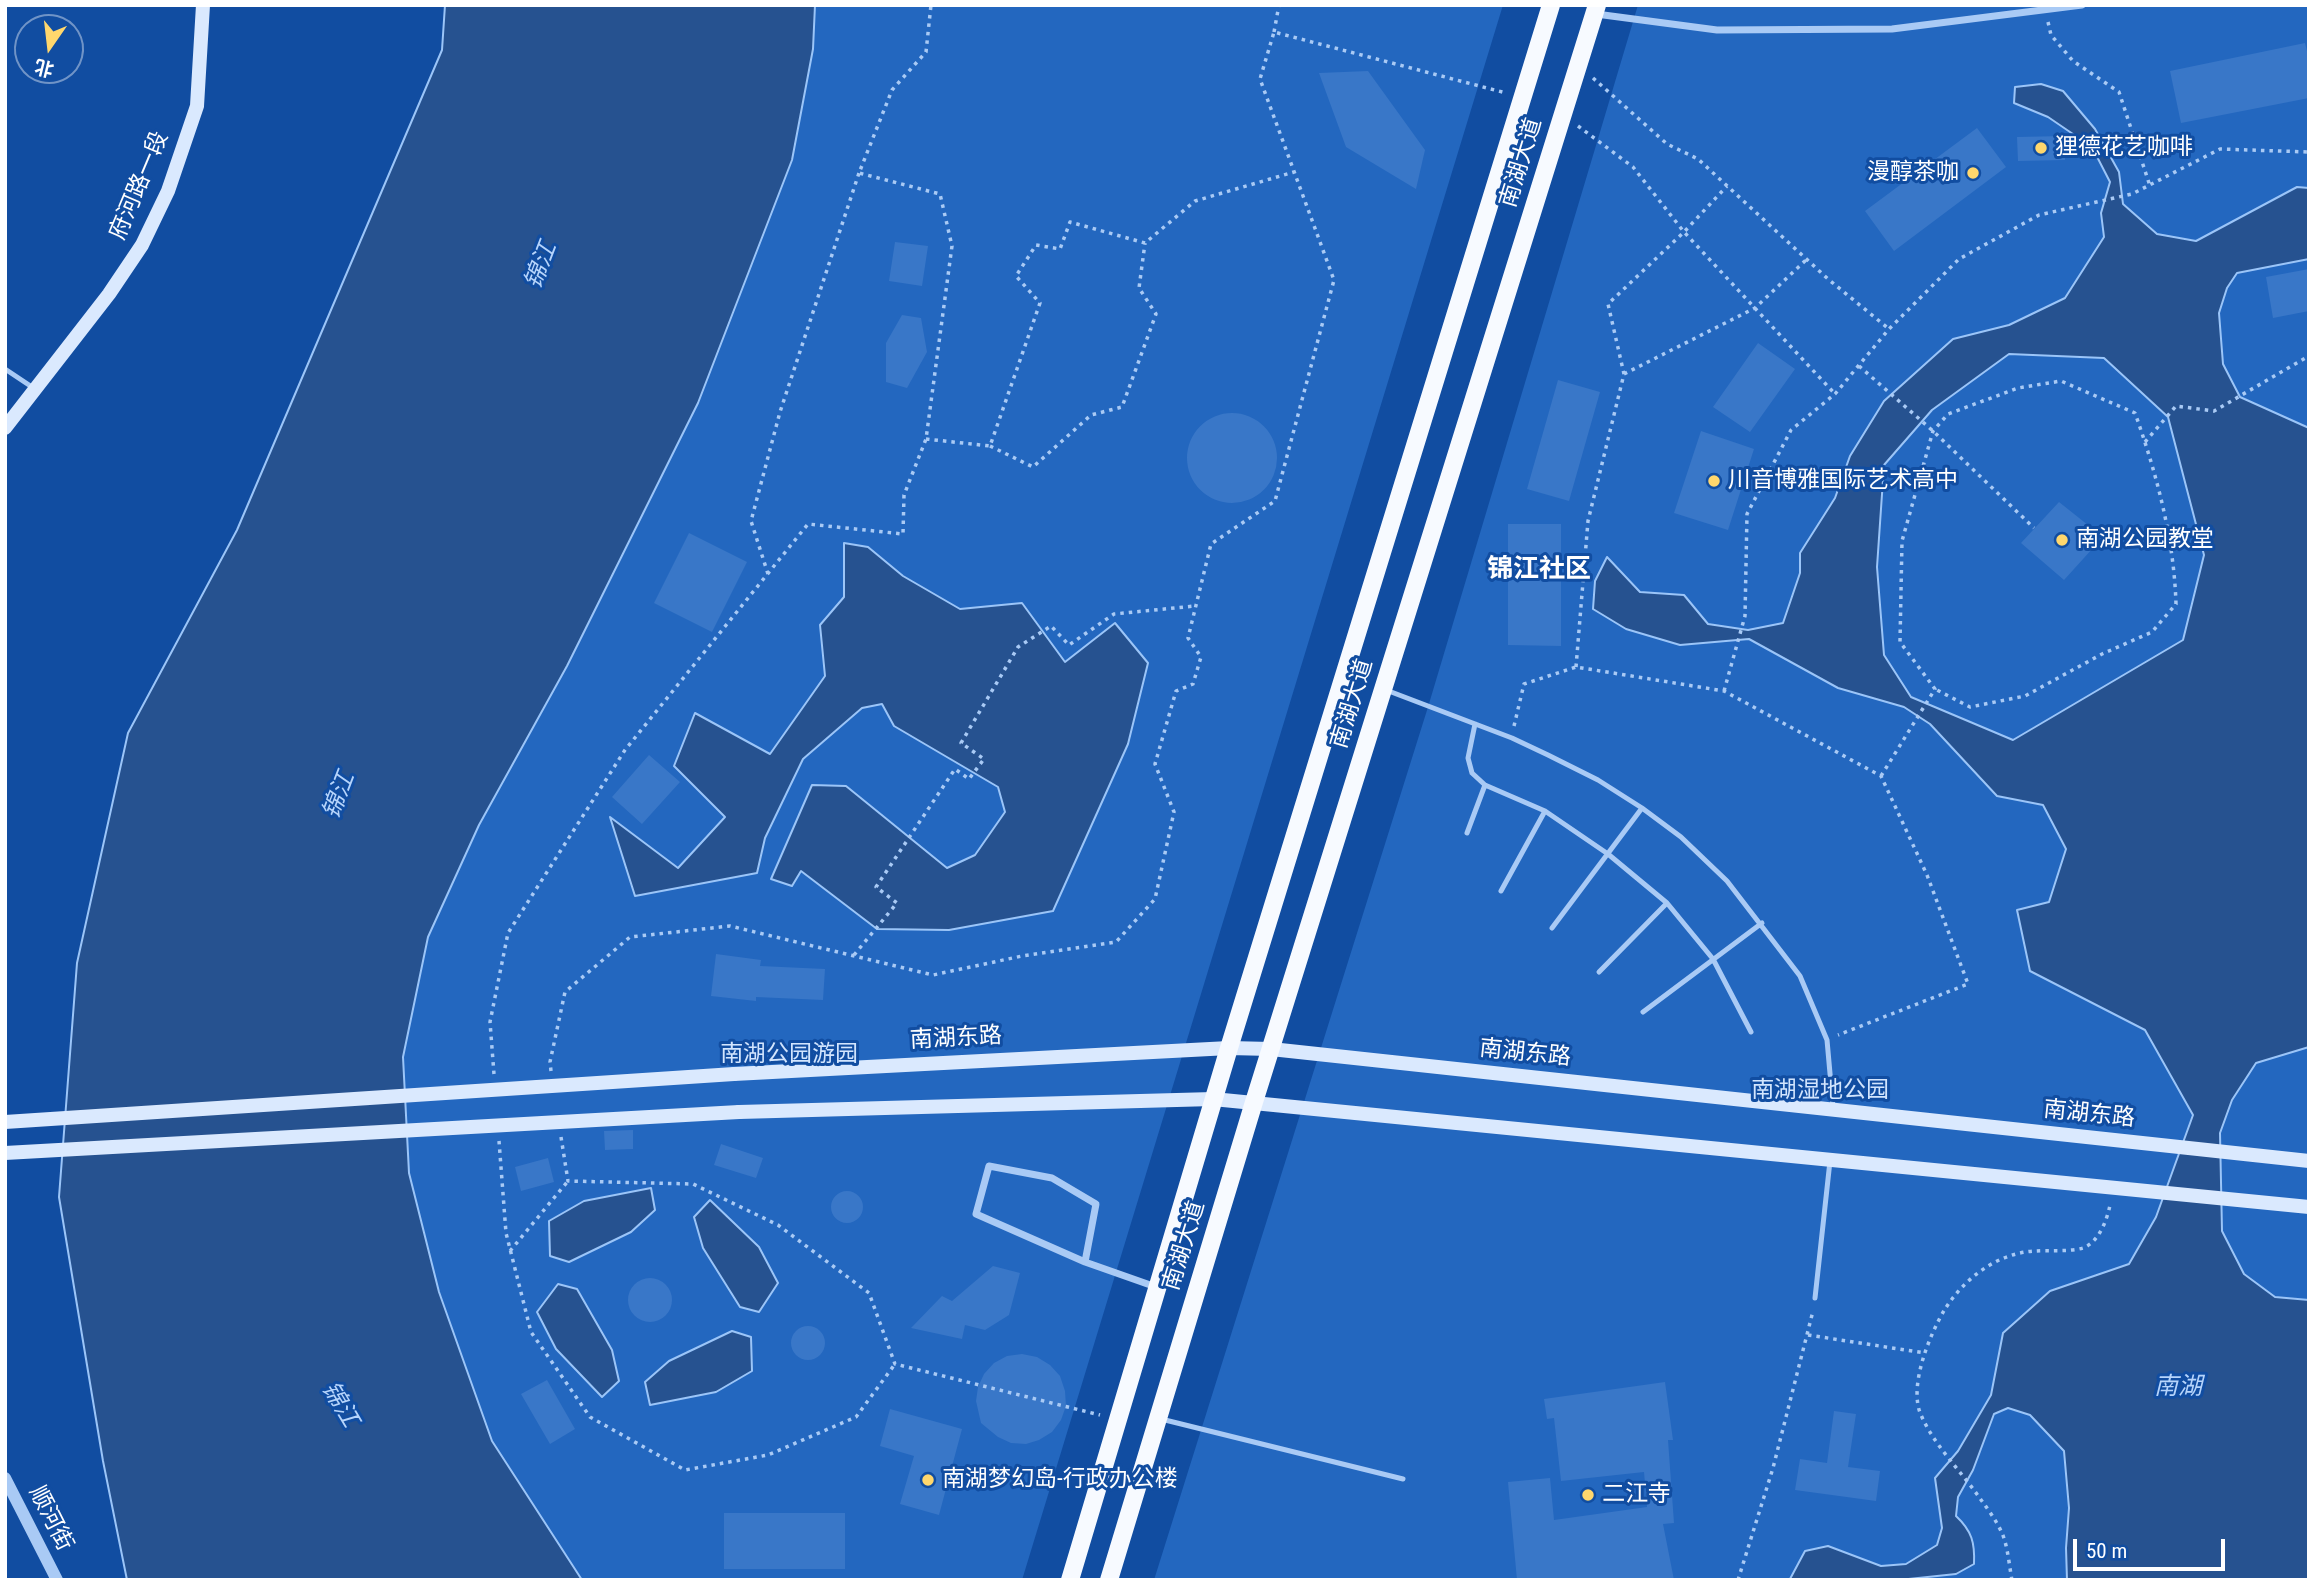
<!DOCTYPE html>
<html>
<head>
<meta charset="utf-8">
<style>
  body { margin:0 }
  #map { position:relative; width:2314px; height:1585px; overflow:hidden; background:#114da1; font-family:"Roboto Condensed","Noto Sans SC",sans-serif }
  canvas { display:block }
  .frame { position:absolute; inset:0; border:7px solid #fff; pointer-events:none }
  .north { position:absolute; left:14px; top:14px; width:70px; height:70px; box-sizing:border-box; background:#114da1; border:2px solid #7094c7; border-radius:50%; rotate:194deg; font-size:19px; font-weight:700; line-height:28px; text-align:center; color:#fff }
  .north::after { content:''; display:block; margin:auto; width:24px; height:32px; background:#ffd76d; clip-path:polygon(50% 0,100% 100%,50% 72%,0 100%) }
  .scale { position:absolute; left:2073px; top:1539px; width:152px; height:32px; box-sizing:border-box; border:4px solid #fff; border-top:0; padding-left:9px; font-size:21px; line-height:24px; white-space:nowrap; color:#fff; -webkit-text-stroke:5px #114da1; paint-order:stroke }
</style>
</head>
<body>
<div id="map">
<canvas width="2314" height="1585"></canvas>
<div class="frame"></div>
<div class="north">北</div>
<div class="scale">50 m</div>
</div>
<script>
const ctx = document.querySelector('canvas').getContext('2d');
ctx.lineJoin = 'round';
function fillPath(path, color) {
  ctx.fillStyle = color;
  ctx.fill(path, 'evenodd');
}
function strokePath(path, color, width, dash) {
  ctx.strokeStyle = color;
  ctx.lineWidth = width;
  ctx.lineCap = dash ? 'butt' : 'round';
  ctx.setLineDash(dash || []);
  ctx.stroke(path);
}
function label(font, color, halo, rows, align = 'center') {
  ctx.font = font + ' "Roboto Condensed","Noto Sans SC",sans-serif';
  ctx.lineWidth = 6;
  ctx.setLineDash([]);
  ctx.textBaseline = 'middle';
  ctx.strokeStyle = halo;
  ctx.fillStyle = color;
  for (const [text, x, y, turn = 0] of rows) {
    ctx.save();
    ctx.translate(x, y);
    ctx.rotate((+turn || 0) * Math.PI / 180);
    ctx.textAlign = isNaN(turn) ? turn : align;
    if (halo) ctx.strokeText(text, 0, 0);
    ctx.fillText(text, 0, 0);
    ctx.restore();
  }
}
fillPath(new Path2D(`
  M815 5H1503L1022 1580H582L492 1441 439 1292 409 1173 403 1057 428 937 479 825 567 666 698 403 792 160 813 49Z
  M1638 5H2309V1580H1154L1428 707Z`), '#2367bf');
const water = new Path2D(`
  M445 5H815L813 49 792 160 698 403 567 666 479 825 428 937 403 1057 409 1173 439 1292 492 1441 582 1580H127L103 1461 59 1197 77 963 128 733 237 530 442 50Z
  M2041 84 2063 91 2095 129 2119 172 2123 204 2157 234 2196 241 2297 187 2309 188V259L2237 273 2227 288 2219 313 2223 364 2240 397 2309 428V1047L2256 1063 2232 1100 2220 1133 2222 1231 2244 1274 2275 1297 2309 1300V1580H2067L2066 1548 2069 1508 2064 1451 2030 1415 2008 1408 1994 1414 1973 1470 1958 1497 1956 1516C1972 1531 1975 1543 1974 1564L1956 1574 1899 1580 1790 1579 1805 1551 1828 1546 1881 1566 1906 1564 1937 1545 1942 1528 1935 1478 1958 1451 1991 1395 2003 1333 2050 1291 2129 1264 2156 1217 2193 1115 2145 1030 2030 971 2017 910 2049 902 2066 849 2043 805 1997 796 1930 724 1904 707 1838 688 1749 639 1680 645 1626 629 1593 609 1595 581 1607 557 1640 592 1684 595 1708 624 1748 630 1783 623 1800 573V553L1835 498 1850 456 1884 401 1953 339 2009 325 2065 298 2104 237 2101 213 2110 182 2092 147 2048 117 2014 103 2015 87ZM2009 354 2104 358 2168 417 2204 555 2183 640 2013 740 1911 697 1884 655 1877 567 1884 465 1932 410Z
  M844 543 868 547 903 576 960 609 1022 603 1065 662 1115 623 1148 663 1128 744 1053 911 949 930 877 929 801 871 792 886 771 879 812 785 846 786 947 868 975 855 1005 812 998 787 894 726 882 704 862 708 803 759 765 838 757 873 635 896 610 817 678 868 725 817 674 766 695 713 770 754 825 676 820 625 844 597Z
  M651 1188 655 1210 631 1232 569 1262 550 1256 549 1221 584 1201Z
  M710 1200 759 1247 778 1283 759 1312 740 1307 703 1248 694 1217Z
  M558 1284 577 1289 612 1350 619 1381 602 1397 556 1349 537 1312Z
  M732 1331 751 1337 752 1371 716 1392 650 1405 645 1382 669 1361Z`);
fillPath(water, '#265290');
strokePath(water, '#9bc5f8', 2);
fillPath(new Path2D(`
  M2305 43 2309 59V98L2181 123 2170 71Z
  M1368 71 1425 150 1416 189 1346 147 1319 73Z
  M1977 128 2006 167 1894 251 1865 211Z
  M2064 136 2065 160 2018 161 2017 137Z
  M895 242 928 246 922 286 889 281Z
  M2309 269V311L2273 318 2266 277Z
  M902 315 921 318 927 352 907 388 886 382V343Z
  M1758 343 1795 369 1750 432 1713 407Z
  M1558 380 1600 392 1569 501 1527 489Z
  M1187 458a45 45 0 1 1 90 0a45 45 0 1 1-90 0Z
  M1701 431 1754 449 1728 530 1674 513Z
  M2059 502 2103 537 2064 580 2021 543Z
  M1508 524H1561V646L1508 645Z
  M689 533 747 562 712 632 654 603Z
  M649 755 680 782 642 824 612 797Z
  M716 954 761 960 760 966 825 969 823 1000 756 997V1001L711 996Z
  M633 1130V1149L605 1150 604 1131Z
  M721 1144 763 1158 756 1178 714 1165Z
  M548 1158 554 1182 521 1191 515 1167Z
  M831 1207a16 16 0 1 1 32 0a16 16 0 1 1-32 0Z
  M993 1266 1020 1273 1009 1315 985 1330 965 1325 962 1339 911 1328 942 1296 952 1301Z
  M628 1300a22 22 0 1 1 44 0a22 22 0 1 1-44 0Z
  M791 1343a17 17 0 1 1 34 0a17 17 0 1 1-34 0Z
  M1022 1354 1037 1357 1050 1365 1060 1376 1065 1391 1066 1406 1061 1420 1052 1432 1039 1440 1026 1444 1011 1443 998 1437 981 1423 976 1401 978 1387 984 1374 994 1363 1007 1356Z
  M547 1380 575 1429 550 1444 521 1394Z
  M1665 1382 1673 1440H1668L1674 1523 1663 1524 1674 1580H1517L1508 1482 1550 1478 1554 1520 1647 1507 1644 1472 1561 1481 1554 1418 1547 1419 1544 1399Z
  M890 1409 962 1429 939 1515 900 1504 914 1456 880 1446Z
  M1834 1411 1856 1414 1848 1467 1880 1471 1876 1501 1795 1490 1800 1459 1827 1463Z
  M724 1513H845V1569H724Z`), '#3977c8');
strokePath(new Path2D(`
  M2048 22 2051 35 2073 61 2119 92 2150 186
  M1274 32 1279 5
  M1593 78 1667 144 1698 159 1828 279 1889 329
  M1578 126 1633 167 1684 232 1835 394
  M1859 366 1933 431 2034 528
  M1624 374 1755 308 1807 259
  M926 439 990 446 1040 303 1016 276 1036 245 1060 249 1070 222 1145 243 1195 201 1294 172
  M2145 442 2176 406 2214 411 2309 356
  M990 446 1033 467 1091 415 1122 407 1156 314 1139 288 1145 243
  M768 574 751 521 780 412 859 173
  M1576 667 1588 521 1624 374 1608 304 1684 232 1727 186
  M1724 691 1745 616 1747 514 1791 430 1835 394 1889 329 1959 259 2039 215 2132 194 2220 149 2309 152
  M1514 726 1524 684 1576 667 1724 691 1881 776 1927 875 1968 984 1838 1035
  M1881 776 1935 689 1900 642 1902 541 1933 431 1948 414 2018 388 2061 381 2135 413C2157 475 2174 539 2176 604L2152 632 2102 654 2025 696 1970 707 1935 689
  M854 955 897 903 876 887 955 769 969 779 984 759 961 743 1018 647 1051 626 1069 645 1114 614 1195 606
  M551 1071 550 1062 565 992 630 937 730 926 933 975 1022 956 1116 942 1155 899 1174 812 1155 764 1176 691 1193 684 1201 657 1188 638 1211 544 1275 501 1334 280 1260 79 1274 32 1506 93
  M494 1074 490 1022 508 933 625 750 808 524 903 534 904 495 926 439 952 246 940 194 859 173 892 90 926 52 931 5
  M561 1137 568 1181 693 1184 778 1225 869 1293 895 1364 1100 1415
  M499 1141 506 1233 531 1332 590 1417 685 1470 768 1455 856 1417 895 1364
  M510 1251 568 1181
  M1808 1335 1925 1353
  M1738 1580 1773 1468 1813 1311
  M2012 1580C2009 1565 2008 1547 2002 1533 1996 1520 1987 1508 1979 1497 1960 1470 1934 1445 1921 1415 1908 1386 1930 1334 1945 1309 1965 1278 1997 1253 2035 1251 2049 1250 2069 1252 2083 1248 2099 1242 2107 1220 2110 1205`), '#a9caf5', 3.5, [3.5, 5]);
strokePath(new Path2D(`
  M5 369 35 389
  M1386 690 1512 738 1548 755 1598 780 1642 808 1681 837 1727 881 1800 976 1827 1040 1833 1107
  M1475 724 1468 758 1472 773 1485 785 1545 811 1608 854 1667 903 1713 959 1751 1032
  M1467 833 1485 785
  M1501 891 1545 811
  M1552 928 1642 808
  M1599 972 1667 903
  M1643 1012 1762 923
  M1815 1298 1830 1161
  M1161 1419 1403 1479`), '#a9caf5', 5);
strokePath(new Path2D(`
  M1596 14 1717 30 1892 29 2082 5
  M1085 1262 1096 1204 1052 1178 989 1166 976 1214 1085 1262 1156 1287`), '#a9caf5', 7);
strokePath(new Path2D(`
  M5 1478 57 1580`), '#a9caf5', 12);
strokePath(new Path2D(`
  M5 428 109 294 142 245 168 191 197 106 203 5
  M734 1074 1229 1048 1271 1049 2309 1161
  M739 1112 1213 1099 2309 1207`), '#dae9fe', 14);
strokePath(new Path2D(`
  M1070 1580 1229 1048 1551 5
  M1109 1580 1254 1102 1597 5`), '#f7faff', 18);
strokePath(new Path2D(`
  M5 1122 734 1074
  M5 1153 739 1112`), '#dae9fe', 14);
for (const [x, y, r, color] of [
  [2041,148,7,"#ffd76d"],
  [1973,173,7,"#ffd76d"],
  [1714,481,7,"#ffd76d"],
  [2062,540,7,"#ffd76d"],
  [928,1480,7,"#ffd76d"],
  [1588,1495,7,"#ffd76d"]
]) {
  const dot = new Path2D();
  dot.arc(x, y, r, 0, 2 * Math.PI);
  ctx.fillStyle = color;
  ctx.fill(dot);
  strokePath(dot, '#114da1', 2.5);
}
label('23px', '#fff', '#114da1', [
  ["狸德花艺咖啡",2055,148],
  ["漫醇茶咖",1959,173,"right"],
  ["川音博雅国际艺术高中",1728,481],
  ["南湖公园教堂",2076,540],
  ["南湖梦幻岛-行政办公楼",942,1480],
  ["二江寺",1602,1495]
], 'left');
label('23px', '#fff', '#114da1', [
  ["南湖大道",1522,163,-73],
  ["府河路一段",140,186,-67],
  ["南湖大道",1353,704,-73],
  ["南湖东路",956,1039,-3],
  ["南湖东路",1525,1054,6],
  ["南湖东路",2089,1115,6],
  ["南湖大道",1185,1246,-73],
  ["顺河街",50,1519,63]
]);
label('23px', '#d2e5fe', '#114da1', [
  ["南湖公园游园",789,1055],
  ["南湖湿地公园",1820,1091]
]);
label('italic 24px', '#b6d4fb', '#114da1', [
  ["锦江",542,266,-69],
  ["锦江",340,796,-69],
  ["南湖",2178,1388],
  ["锦江",339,1405,59]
]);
label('bold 26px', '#fff', '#114da1', [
  ["锦江社区",1539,570]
]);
</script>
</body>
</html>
